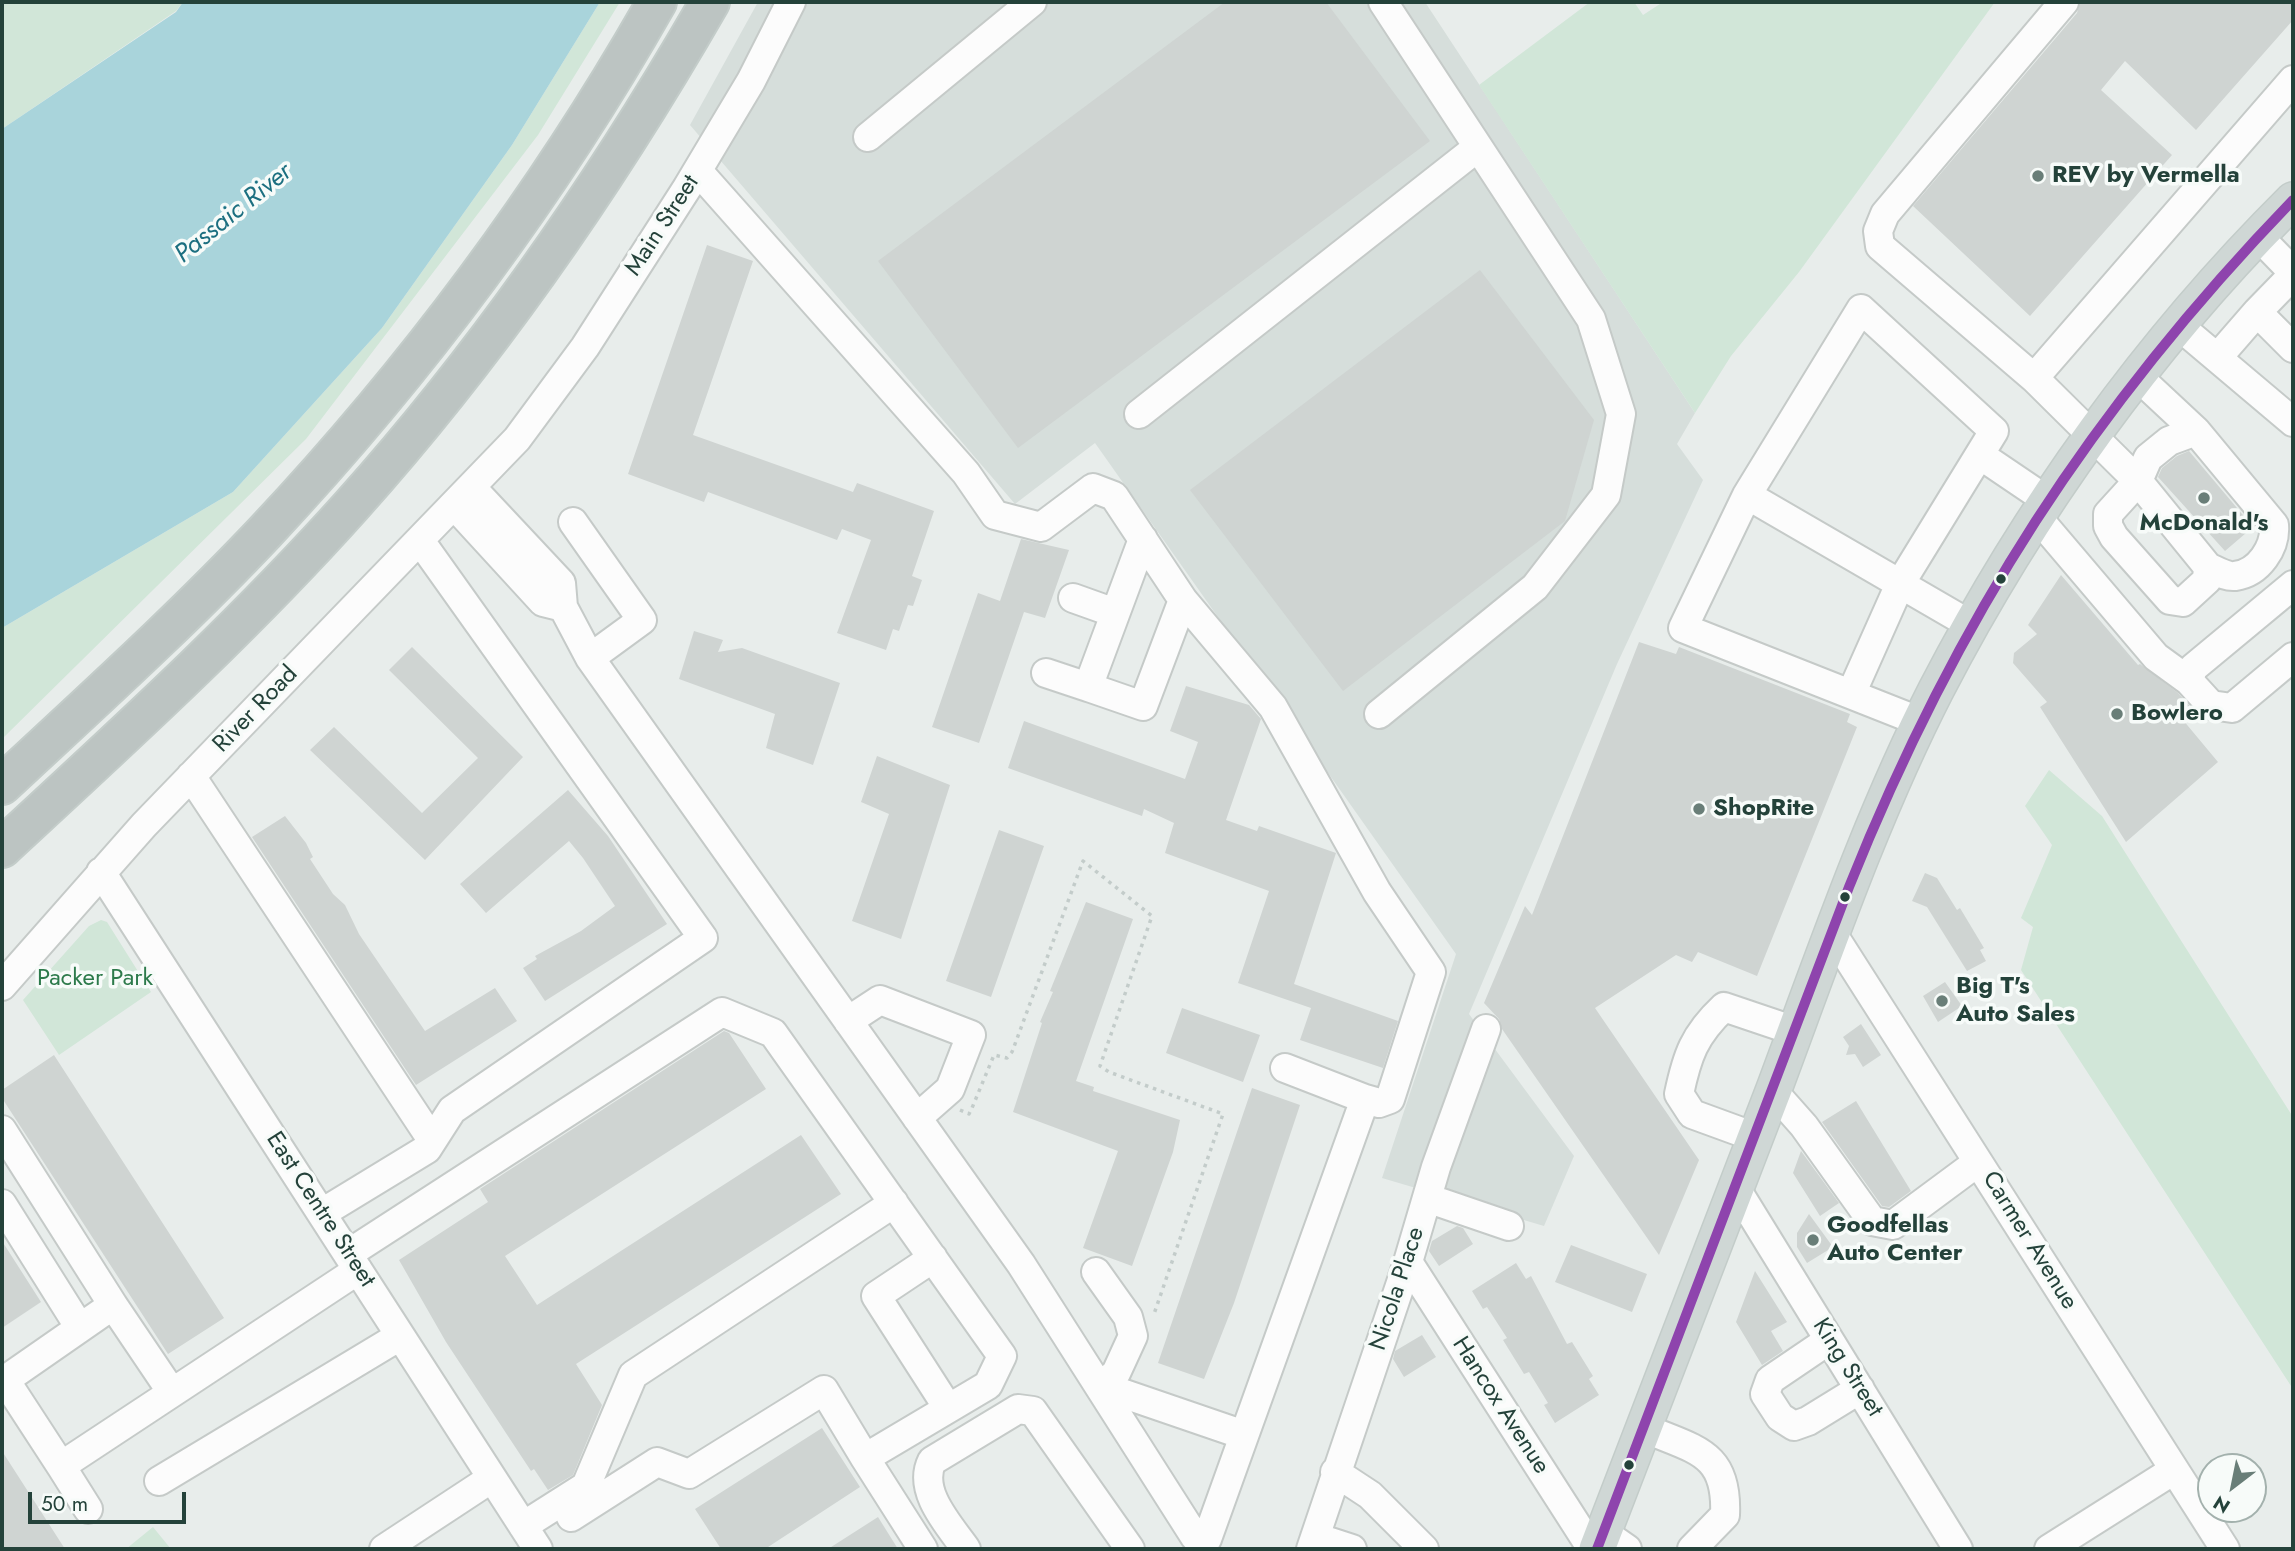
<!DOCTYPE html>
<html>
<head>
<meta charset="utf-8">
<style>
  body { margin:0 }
  #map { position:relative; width:2295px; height:1551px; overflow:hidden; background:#e8edeb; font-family:Jost,sans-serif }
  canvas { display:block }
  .frame { position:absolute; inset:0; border:4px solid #24423a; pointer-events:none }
  .north { position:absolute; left:2197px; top:1453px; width:70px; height:70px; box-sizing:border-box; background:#f7fbf9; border:2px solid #a3b1ad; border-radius:50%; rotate:212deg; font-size:19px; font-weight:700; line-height:28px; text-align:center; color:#24423a }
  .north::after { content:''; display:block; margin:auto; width:24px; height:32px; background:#697e78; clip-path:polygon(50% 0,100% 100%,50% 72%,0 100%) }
  .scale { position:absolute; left:28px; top:1492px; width:158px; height:32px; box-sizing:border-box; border:4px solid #24423a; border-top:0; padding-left:9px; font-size:21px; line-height:24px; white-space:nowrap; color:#24423a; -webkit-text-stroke:5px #f7fbf9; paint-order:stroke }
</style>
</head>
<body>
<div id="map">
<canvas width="2295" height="1551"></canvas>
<div class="frame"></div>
<div class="north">N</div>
<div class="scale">50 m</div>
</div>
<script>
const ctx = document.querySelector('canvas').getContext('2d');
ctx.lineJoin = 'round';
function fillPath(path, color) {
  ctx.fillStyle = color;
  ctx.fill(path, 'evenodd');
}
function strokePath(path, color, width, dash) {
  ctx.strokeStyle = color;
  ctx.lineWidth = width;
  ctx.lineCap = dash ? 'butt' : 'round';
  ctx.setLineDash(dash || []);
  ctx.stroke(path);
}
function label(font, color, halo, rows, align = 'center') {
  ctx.font = font + ' Jost,sans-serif';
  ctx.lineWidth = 7;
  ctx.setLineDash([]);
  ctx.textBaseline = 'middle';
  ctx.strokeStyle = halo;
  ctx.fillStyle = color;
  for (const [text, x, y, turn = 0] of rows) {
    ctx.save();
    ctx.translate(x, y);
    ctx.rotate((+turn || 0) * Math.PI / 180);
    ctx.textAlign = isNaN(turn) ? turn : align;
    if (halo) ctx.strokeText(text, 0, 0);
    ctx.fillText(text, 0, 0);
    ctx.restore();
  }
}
fillPath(new Path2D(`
  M758 2H1425L1695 413 1677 444 1703 480 1617 664 1469 1014 1574 1156 1544 1226 1382 1178 1456 954 1095 443 1015 504 690 125Z`), '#d6dedb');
fillPath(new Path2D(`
  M2 2H183L176 11 2 129Z
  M600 2H620L538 135 306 439 2 739V628L233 492 382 328 512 145Z
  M1590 2H1634L1643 15 1663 2H1995L1799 272 1731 356 1695 413 1479 85Z
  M2049 770 2102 816 2293 1117V1389L2021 970 2033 927 2021 918 2052 845 2025 806Z
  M101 920 107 922 151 992 59 1055 23 1000 89 926Z
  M153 1527 171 1549H126Z`), '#d1e6d8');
fillPath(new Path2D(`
  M183 2H600L512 145 382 328 233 492 2 628V129L176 12Z`), '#a9d4db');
fillPath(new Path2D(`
  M1225 2H1326L1430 141 1018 448 878 261Z
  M2080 2H2293V20L2196 130 2125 61 2101 90 2172 155 2030 316 1913 206 2077 13Z
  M707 245 753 261 693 435 853 492 857 483 934 511 912 576 922 580 913 606 908 605 899 631 893 629 886 650 837 633 871 540 842 529 837 540 708 492 704 502 628 474Z
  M1480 270 1594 420 1565 521 1343 691 1190 490Z
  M2189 451 2253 527 2225 551 2158 477 2162 468 2177 456Z
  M1021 539 1069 550 1045 618 1024 612 979 743 932 727 978 593 1000 601Z
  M2061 575 2138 665 2140 664 2178 693 2194 711 2183 720 2218 762 2126 842 2040 707 2047 702 2013 663 2014 653 2037 634 2028 625Z
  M694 631 723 640 718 652 742 648 840 683 813 765 766 748 775 714 679 679Z
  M1639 642 1676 654 1679 647 1850 714 1847 722 1857 727 1757 976 1698 952 1692 962 1676 955 1595 1008 1699 1160 1659 1255 1502 1029 1499 1019 1484 1003 1525 906 1532 915Z
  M412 647 523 757 425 860 310 750 334 727 422 813 478 758 389 670Z
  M1186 686 1249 705 1261 719 1226 820 1257 831 1259 826 1336 853 1294 984 1398 1021 1383 1068 1300 1040 1311 1008 1238 983 1269 891 1165 853 1174 823 1144 809 1142 816 1008 768 1024 721 1185 779 1198 742 1170 731Z
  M877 756 950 785 901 939 852 921 889 814 861 802Z
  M568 790 608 836 667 924 545 1001 523 968 537 959 535 956 581 931 615 906 583 858 569 841 486 913 460 884Z
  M285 816 306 843 313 857 310 859 333 894 345 905 359 934 425 1031 495 988 517 1021 416 1085 252 837Z
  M999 830 1044 846 991 997 946 981Z
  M1925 873 1937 878 1957 910 1960 908 1984 948 1980 950 1986 961 1967 971 1927 907 1912 901Z
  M1086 902 1133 919 1076 1081 1094 1087 1093 1091 1180 1120 1173 1152 1132 1266 1083 1248 1118 1151 1013 1112 1042 1023 1040 1022 1053 992 1050 991Z
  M1945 982 1962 1006 1938 1022 1923 996Z
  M1182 1008 1260 1035 1243 1082 1166 1053Z
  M1861 1024 1881 1055 1863 1067 1855 1054 1846 1055 1849 1046 1843 1037Z
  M724 1031 729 1033 766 1089 505 1256 537 1305 801 1135 841 1194 576 1364 602 1405 573 1475 548 1490 534 1469 531 1471 446 1342 399 1260 488 1202 480 1189Z
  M54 1055 224 1318 168 1354 2 1098V1090Z
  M1252 1088 1300 1105 1234 1303 1204 1379 1158 1363Z
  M1856 1101 1911 1191 1889 1207 1882 1206 1822 1122Z
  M1801 1151 1839 1203 1820 1216 1793 1173Z
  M1809 1214 1833 1247 1807 1263 1797 1247V1233Z
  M1457 1226 1463 1228 1473 1244 1439 1266 1429 1251 1432 1241Z
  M2 1241 41 1302 2 1328Z
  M1571 1245 1647 1274 1632 1312 1555 1282Z
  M1516 1263 1526 1279 1531 1276 1567 1344 1572 1342 1593 1376 1589 1379 1599 1395 1555 1423 1544 1405 1548 1403 1529 1372 1524 1374 1503 1340 1507 1338 1487 1307 1483 1309 1472 1291Z
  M1755 1271 1787 1322 1771 1331 1783 1351 1762 1365 1736 1322Z
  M1422 1335 1436 1357 1404 1377 1393 1359 1395 1351Z
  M822 1428 860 1487 765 1549H721L695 1509Z
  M2 1451 65 1549H2Z
  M878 1517 898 1549H828Z`), '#cfd4d2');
const minor = new Path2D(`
  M2064 2 1885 214 1878 231 1880 246 2034 378 2138 481 2208 567 2207 580 2183 602 2170 600 2114 537 2108 526V514L2138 481 2148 458 2169 441 2196 431
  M868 137 1032 2
  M2258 236 2293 272
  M2293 275 2257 312 2293 348
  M2178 325 2293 422
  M2217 358 2257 312
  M2137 376 2196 431 2274 525C2276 547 2259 573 2235 576 2226 577 2217 571 2208 567
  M2034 378 2293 80
  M1139 414 1478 147
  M1980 455 2048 501
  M471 487 561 583 563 607 590 658 1021 1264 1195 1537 1202 1540 1207 1539 1365 1099 1379 1103 1390 1099 1431 972 1377 892 1273 707 1183 600 1114 496 1093 488 1041 527 995 515 966 473 698 171
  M1747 495 1971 625
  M454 505 543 602 563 607
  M2037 517 2156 657 2189 681
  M573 522 642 620 590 658
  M1143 539 1088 687 1143 706 1183 600
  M2293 585 2193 668 2189 681 2211 705 2232 708 2293 657
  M1073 598 1115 613
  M1046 673 1088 687
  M1851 694 1900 584 1994 431 1861 309 1747 495 1683 628 1921 722
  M1379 714 1535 587 1606 495 1621 414 1591 319 1383 2
  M191 776 432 1140
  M101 872 538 1549
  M1832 933 2225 1549
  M2 986 144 825 517 439 585 347 687 188 751 81 791 2
  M848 1021 880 1000 971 1035 950 1089 917 1118
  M1285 1068 1365 1099
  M1773 1091 1804 1126 1872 1221 1893 1225 1978 1162
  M2 1130 113 1305 5 1380 61 1466 358 1270
  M1755 1137 1692 1114 1679 1094C1687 1056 1694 1035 1724 1007L1795 1031
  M1735 1187 1958 1549
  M1427 1198 1509 1226
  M2 1204 80 1328
  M322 1213 427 1149 452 1110 703 938 421 542
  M348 1254 722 1012 773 1033 1002 1356 988 1385 865 1458 923 1549
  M933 1258 876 1296 948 1408
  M1408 1262 1592 1549
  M1096 1272 1128 1317 1133 1336 1116 1373 1101 1386
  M113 1305 171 1391
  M1829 1340 1770 1380 1765 1394 1780 1417 1794 1426 1808 1421 1860 1389
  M1101 1386 1244 1435
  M1644 1428C1694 1450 1728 1451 1725 1515L1692 1549
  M61 1466 88 1509
  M1335 1472 1370 1495 1424 1549
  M159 1481 400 1336
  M571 1517 657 1462 689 1474 824 1390 865 1458
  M523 1526 586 1486 633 1375 894 1203
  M1604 1533 1627 1549
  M1315 1537 1352 1549
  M384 1549 492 1478
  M966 1549C949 1525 917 1491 932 1461L1018 1409 1033 1411 1130 1549
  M1311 1549 1408 1262 1436 1167 1486 1029
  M2049 1549 2174 1470`);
const major = new Path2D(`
  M1597 1549C1655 1395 1716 1243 1774 1089 1824 955 1871 817 1936 690 2029 510 2150 342 2293 200`);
const highway = new Path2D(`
  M2 785C91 702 181 621 265 532 416 371 548 194 657 2
  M2 848C122 737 243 627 352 505 490 351 607 181 710 2`);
strokePath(minor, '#c5cac8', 32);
strokePath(major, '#c3ccc9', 38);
strokePath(highway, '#c3ccc9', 42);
strokePath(new Path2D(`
  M960 1110 969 1114 972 1108 994 1055 1007 1058 1012 1052 1083 861 1152 916 1100 1066 1109 1072 1223 1114 1154 1314`), '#c3ccca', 3.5, [3.5, 5]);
strokePath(minor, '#fcfcfc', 28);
strokePath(major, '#cfd7d5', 35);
strokePath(highway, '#bcc4c2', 38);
strokePath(new Path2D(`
  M1597 1549 1849 887C1956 619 2092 408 2293 200`), '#8e44ad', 10);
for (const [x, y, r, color] of [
  [2038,176,7,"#697e78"],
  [2204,498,7,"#697e78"],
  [2001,579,6,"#24423a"],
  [2117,714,7,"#697e78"],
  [1699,809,7,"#697e78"],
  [1845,897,6,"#24423a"],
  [1942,1001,7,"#697e78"],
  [1813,1240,7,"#697e78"],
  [1629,1465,6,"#24423a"]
]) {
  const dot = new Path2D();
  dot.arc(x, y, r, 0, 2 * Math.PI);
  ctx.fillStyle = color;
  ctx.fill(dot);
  strokePath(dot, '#f7fbf9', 2.5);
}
label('bold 24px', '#24423a', '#f7fbf9', [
  ["REV by Vermella",2052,176],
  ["McDonald's",2204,524,"center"],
  ["Bowlero",2131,714],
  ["ShopRite",1713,809],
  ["Big T's",1956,987],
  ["Auto Sales",1956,1015],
  ["Goodfellas",1827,1226],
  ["Auto Center",1827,1254]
], 'left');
label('24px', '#24423a', '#f7fbf9', [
  ["Main Street",663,226,-57],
  ["River Road",256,710,-46],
  ["East Centre Street",320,1210,57],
  ["Carmer Avenue",2029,1241,58],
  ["Nicola Place",1398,1289,-72],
  ["King Street",1847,1368,58],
  ["Hancox Avenue",1500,1406,57]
]);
label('24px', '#2d7a4b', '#f7fbf9', [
  ["Packer Park",95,979]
]);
label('italic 26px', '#1c6f80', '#f7fbf9', [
  ["Passaic River",234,214,-39]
]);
</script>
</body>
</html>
